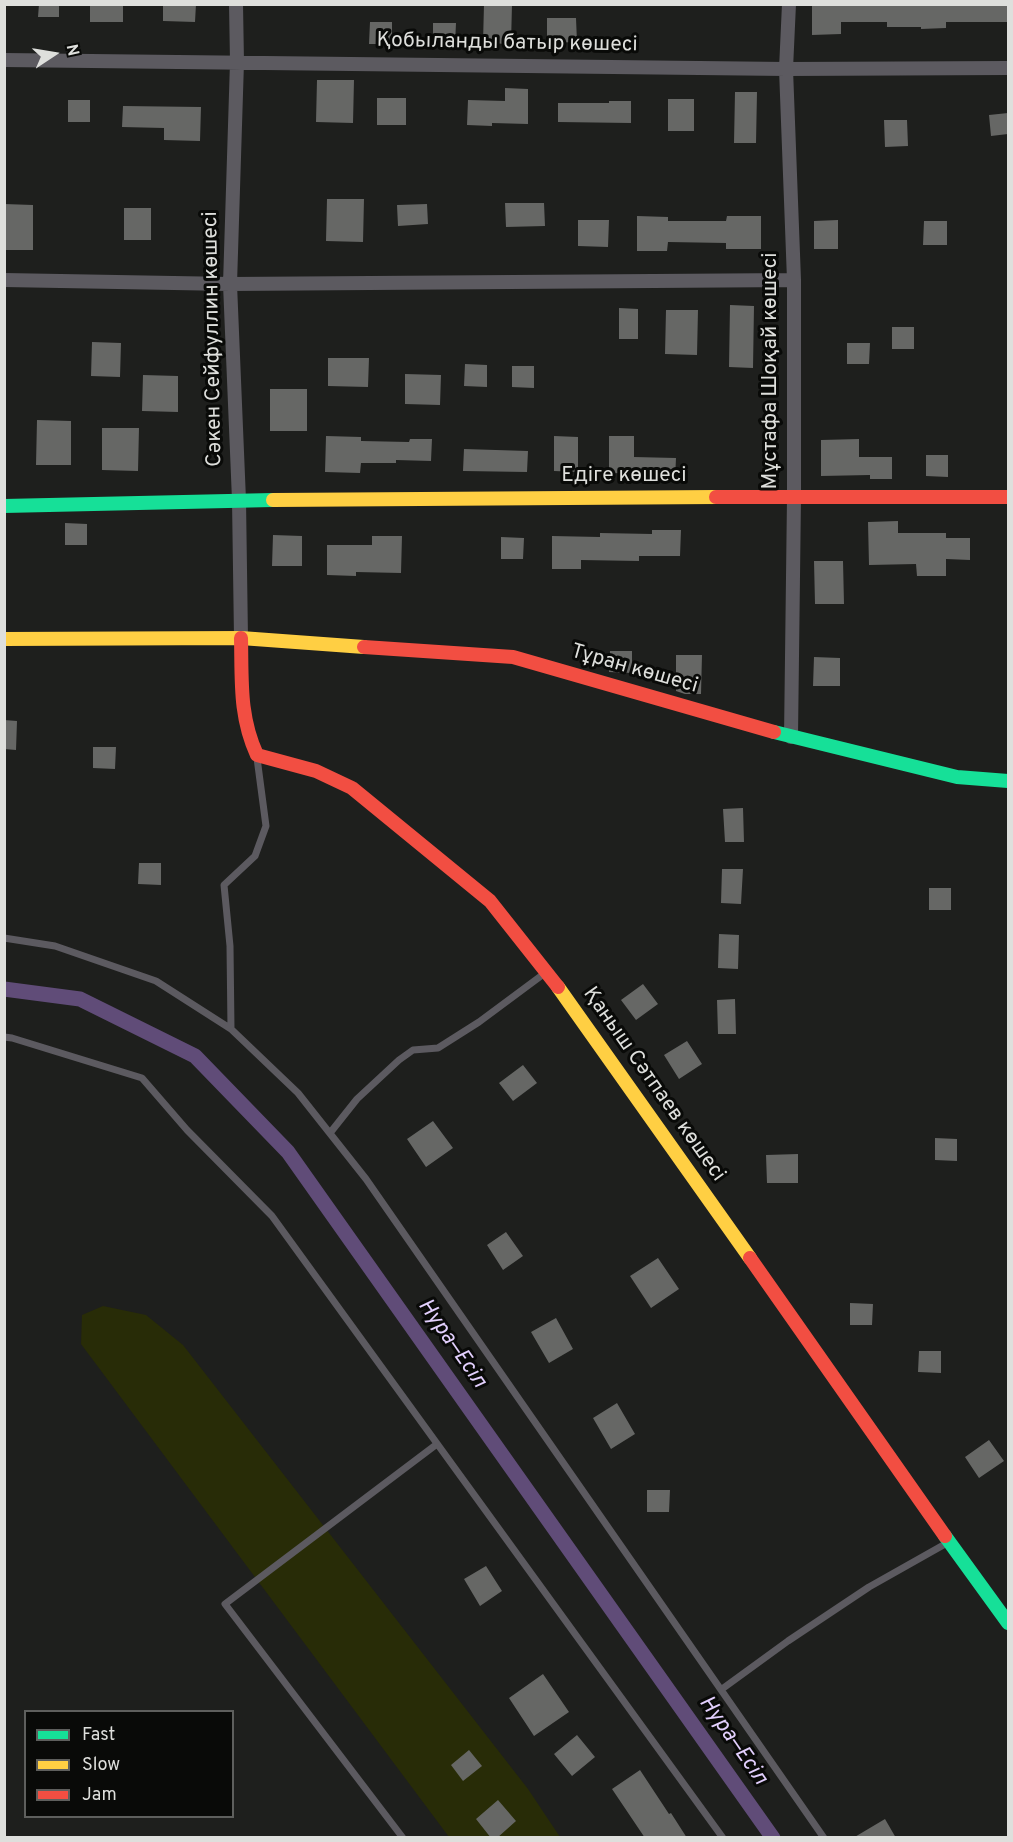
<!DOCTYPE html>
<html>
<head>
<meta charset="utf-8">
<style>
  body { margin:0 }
  #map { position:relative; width:1013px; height:1842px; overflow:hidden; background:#1e1f1d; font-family:Overpass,sans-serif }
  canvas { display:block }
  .frame { position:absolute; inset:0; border:6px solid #dedfdc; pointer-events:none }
  .legend { position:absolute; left:24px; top:1710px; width:210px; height:108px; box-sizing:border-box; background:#090a08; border:2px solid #5e5f5d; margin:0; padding:8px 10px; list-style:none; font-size:18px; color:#dedfdc }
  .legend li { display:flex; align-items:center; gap:12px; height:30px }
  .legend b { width:30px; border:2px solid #5e5f5d }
  .north { position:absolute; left:24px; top:24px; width:60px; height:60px; -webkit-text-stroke:4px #090a08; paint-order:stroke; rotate:78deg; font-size:16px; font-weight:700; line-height:24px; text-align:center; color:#dedfdc }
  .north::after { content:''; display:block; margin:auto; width:21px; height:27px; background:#dedfdc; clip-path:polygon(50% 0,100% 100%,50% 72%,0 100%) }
</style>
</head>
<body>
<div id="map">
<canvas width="1013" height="1842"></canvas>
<div class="frame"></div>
<ul class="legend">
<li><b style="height:8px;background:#16e098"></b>Fast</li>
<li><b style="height:8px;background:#ffcf43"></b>Slow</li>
<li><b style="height:8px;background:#f24e42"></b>Jam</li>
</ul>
<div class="north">N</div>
</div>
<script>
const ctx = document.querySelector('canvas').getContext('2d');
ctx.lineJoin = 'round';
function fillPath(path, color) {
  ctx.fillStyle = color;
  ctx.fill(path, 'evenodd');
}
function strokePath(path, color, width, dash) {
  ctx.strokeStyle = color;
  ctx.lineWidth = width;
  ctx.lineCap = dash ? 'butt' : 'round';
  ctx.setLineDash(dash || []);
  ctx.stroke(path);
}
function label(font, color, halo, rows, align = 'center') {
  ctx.font = font + ' Overpass,sans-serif';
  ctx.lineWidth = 6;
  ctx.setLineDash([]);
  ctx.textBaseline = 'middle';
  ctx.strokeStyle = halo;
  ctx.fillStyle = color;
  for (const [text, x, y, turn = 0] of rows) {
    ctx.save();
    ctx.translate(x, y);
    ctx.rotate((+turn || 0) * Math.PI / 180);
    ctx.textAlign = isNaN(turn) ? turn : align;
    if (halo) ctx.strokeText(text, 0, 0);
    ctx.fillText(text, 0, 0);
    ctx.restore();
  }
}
fillPath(new Path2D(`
  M103 1306 146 1315 183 1345 528 1789 560 1837H449L81 1344 82 1315Z`), '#282c07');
strokePath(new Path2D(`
  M4 989 80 999 195 1056 288 1152 773 1838`), '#604c78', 15);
fillPath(new Path2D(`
  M39 4H59V17H38Z
  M90 4H123V22H90Z
  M163 4H196L195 22 163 21Z
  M484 4H512L511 44 483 43Z
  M812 4H1008V22H946V28L921 29V27H887V22H841V34L812 35Z
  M547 18H576L577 42 547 43Z
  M370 22H392V44H369Z
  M433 23H456L455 45H433Z
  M317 80H354L353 123 316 122Z
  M505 88 528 89V124L492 123V126L467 125 468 100 505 101Z
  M735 92H757L756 143H734Z
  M377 98H406V125H377Z
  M668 99H694V131H668Z
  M68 100H90V122H68Z
  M609 101H631V123L558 122V103H609Z
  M123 106 201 107 200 141 164 140V128L122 127Z
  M1008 113V134L991 136 989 115Z
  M884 120H907L908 146 885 147Z
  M327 199H364L363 242 326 241Z
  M505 203H544L545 226 506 227Z
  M4 204 33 205V250H4Z
  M427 204 428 224 398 226 397 205Z
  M124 208H151V240H124Z
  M637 216 668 217V221H726L727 216H761V249H726V243L668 242 667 251H637Z
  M578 220H609L608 247 578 246Z
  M838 220V249H814V221Z
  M924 221H947V245H923Z
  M730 305 754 306 753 368 729 367Z
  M619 308 638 309V339H619Z
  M666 310H698L697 355 665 354Z
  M892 327H914V349H892Z
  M92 342 121 343 120 377 91 376Z
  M847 343H870L869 364H847Z
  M328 358H369L368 387 328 386Z
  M465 364 487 365V387L464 386Z
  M512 366H534V388L512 387Z
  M405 374 441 375 440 405 405 404Z
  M143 375 178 376V412L142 411Z
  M270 389H307V431H270Z
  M37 420 71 421V465H36Z
  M102 428H139L138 471 102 470Z
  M326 436 361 437V441L409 442 410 439H432L431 461 396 460V463H361L360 473 325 472Z
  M554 436 578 437V472L554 471Z
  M609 436H634V457L676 458 675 480 653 479V474L609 473Z
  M859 439V457H892V479H870V475L821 476V440Z
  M464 449 528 451 527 472 463 471Z
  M926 455H948V477L926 476Z
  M898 521V533H946V538H970V560L946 559V576H917L916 564 869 565 868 522Z
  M65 523 87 524V545H65Z
  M652 530H681L680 556H639V561L581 560V569H552V536L600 537V533L652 534Z
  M273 535 302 536V566H272Z
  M372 536H402L401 573 356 572V576L327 575V545H372Z
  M501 537 524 538 523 559H501Z
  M814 561H843L844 604H815Z
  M610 651H632V673L609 672Z
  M676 655H702L701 694H685L676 691Z
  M814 657 840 658V686H813Z
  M4 720 17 721 16 750 4 749Z
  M93 747H116L115 769 93 768Z
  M743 808 744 842H725L723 809Z
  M139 863H161V885L138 884Z
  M722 869H743L741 904 721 903Z
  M929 888H951V910H929Z
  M719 934 739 935 738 969 718 968Z
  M643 984 658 1004 636 1020 621 1000Z
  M735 999 736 1034H718L717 1000Z
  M687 1041 702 1064 679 1079 664 1055Z
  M523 1065 537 1083 513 1101 499 1083Z
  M433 1121 453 1148 426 1167 407 1139Z
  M935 1138 957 1139V1161L935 1160Z
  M798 1154V1183H767L766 1155Z
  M506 1232 523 1256 503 1270 487 1245Z
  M658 1258 679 1289 651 1308 630 1276Z
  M850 1303 873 1304 872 1325H850Z
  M556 1318 573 1349 549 1363 531 1332Z
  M919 1351H941V1373L918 1372Z
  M617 1403 635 1434 611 1449 593 1418Z
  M989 1440 1004 1461 979 1478 965 1457Z
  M647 1490H670L669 1512H647Z
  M486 1566 502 1591 480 1606 464 1579Z
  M543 1674 569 1712 534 1736 509 1698Z
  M577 1735 595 1757 572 1776 554 1754Z
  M469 1750 482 1766 463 1781 451 1765Z
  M640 1770 669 1814 671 1813 687 1838H645L612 1789Z
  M498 1800 516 1821 497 1838H491L476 1819Z
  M885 1819 896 1838H853Z`), '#666765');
strokePath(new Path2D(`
  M4 938 55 946 156 981 231 1029 298 1093 366 1179 824 1838
  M231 1029 230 946 224 885 255 856 266 826 257 758
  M4 1037 12 1038 142 1078 187 1130 272 1216 723 1838
  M330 1133 357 1099 399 1060 413 1050 438 1048 479 1022 545 973
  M722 1689 788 1641 869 1587 947 1543
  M403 1838 225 1604 437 1444`), '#5c5a60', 7);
strokePath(new Path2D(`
  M236 4 237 62 230 284 239 500 241 638
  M789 4 786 69 794 280V497L791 737
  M4 60 786 69 1008 68
  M4 280 230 284 794 280`), '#5c5a60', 14);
strokePath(new Path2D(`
  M4 506 273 500
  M774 732 957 777 1008 781
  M945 1536 1008 1623`), '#16e098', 14);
strokePath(new Path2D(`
  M273 500 716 497
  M4 639 241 638 364 647
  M558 987 750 1258`), '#ffcf43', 14);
strokePath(new Path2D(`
  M716 497H1008
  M241 638C242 680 239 716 257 755L316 771 352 788 490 901 558 987
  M364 647 513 657 774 732
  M750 1258 945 1536`), '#f24e42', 14);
label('21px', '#dedfdc', '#090a08', [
  ["Қобыланды батыр көшесі",507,44,1],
  ["Сәкен Сейфуллин көшесі",214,339,-91],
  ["Мұстафа Шоқай көшесі",772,371,-90],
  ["Едіге көшесі",624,477],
  ["Тұран көшесі",634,670,16],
  ["Қаныш Сәтпаев көшесі",653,1085,55]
]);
label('italic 22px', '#e3d0fe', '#090a08', [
  ["Нура—Есіл",451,1344,55],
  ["Нура—Есіл",732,1741,55]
]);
</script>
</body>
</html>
